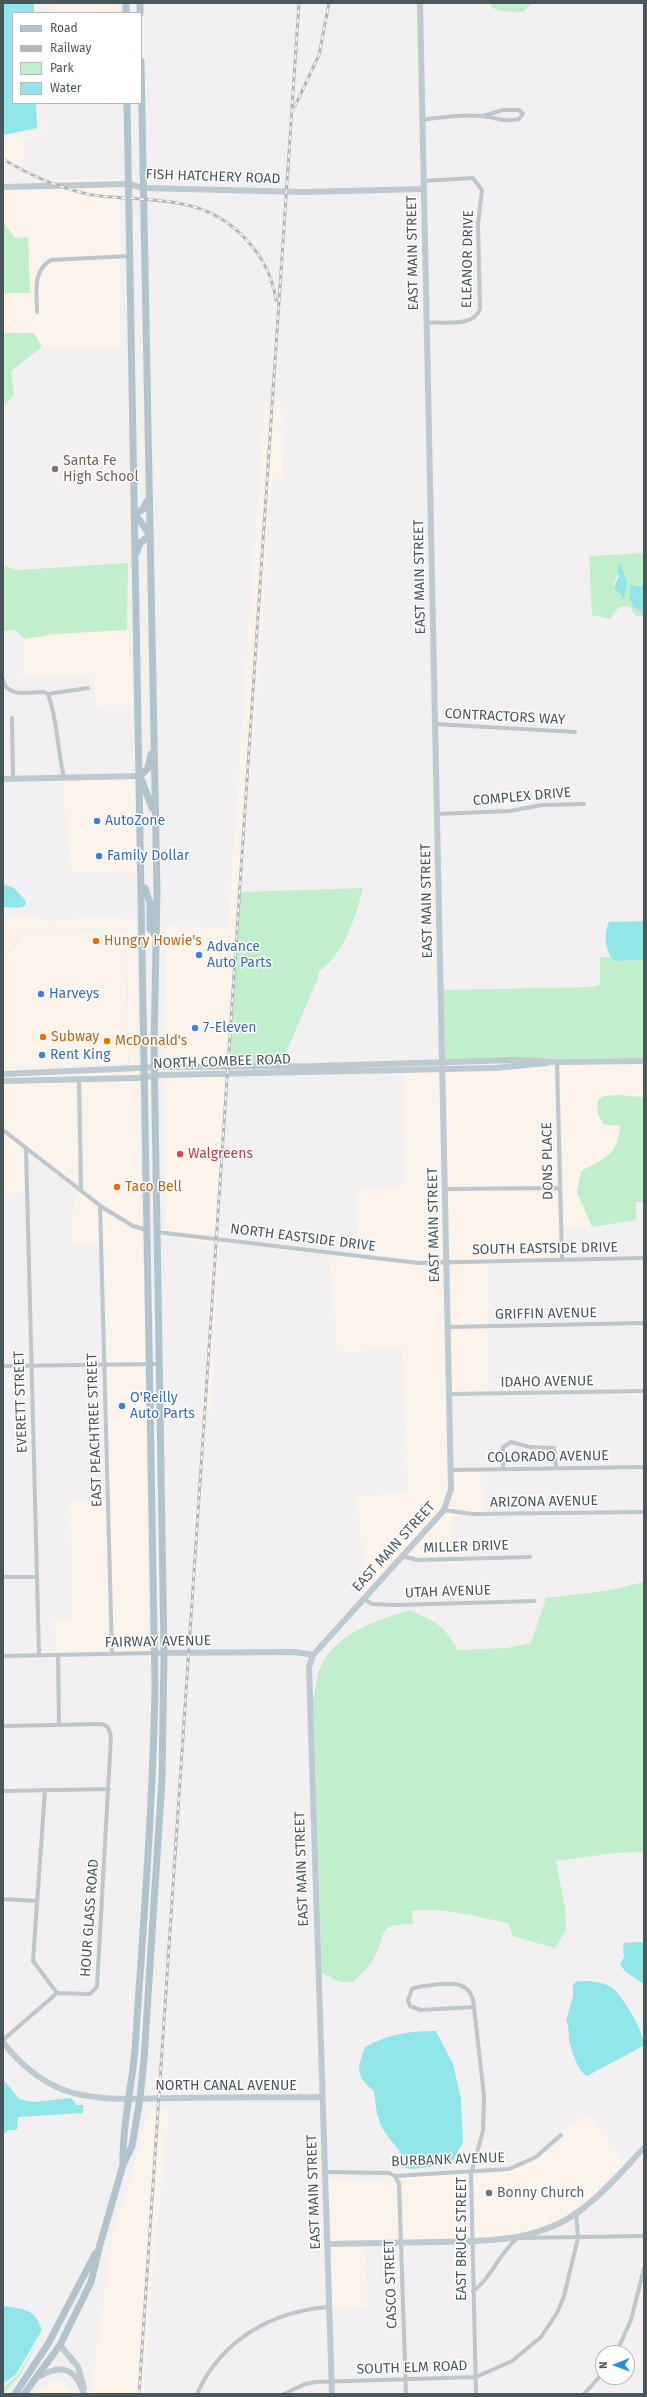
<!DOCTYPE html>
<html>
<head>
<meta charset="utf-8">
<style>
  body { margin:0 }
  #map { position:relative; width:647px; height:2397px; overflow:hidden; background:#f3f0f1; font-family:"Fira Sans",sans-serif }
  canvas { display:block }
  .frame { position:absolute; inset:0; border:4px solid #49575d; pointer-events:none }
  .legend { position:absolute; left:12px; top:12px; width:130px; height:92px; box-sizing:border-box; background:#fff; border:1px solid #b6bcbe; margin:0; padding:5px 7px; list-style:none; font-size:12px; color:#49575d }
  .legend li { display:flex; align-items:center; gap:8px; height:20px }
  .legend b { width:20px; border:1px solid #b6bcbe }
  .north { position:absolute; left:595px; top:2345px; width:40px; height:40px; box-sizing:border-box; background:#fff; border:1px solid #b6bcbe; border-radius:50%; rotate:269deg; font-size:11px; font-weight:700; line-height:16px; text-align:center; color:#49575d }
  .north::after { content:''; display:block; margin:auto; width:14px; height:18px; background:#2093dd; clip-path:polygon(50% 0,100% 100%,50% 72%,0 100%) }
</style>
</head>
<body>
<div id="map">
<canvas width="647" height="2397"></canvas>
<div class="frame"></div>
<ul class="legend">
<li><b style="height:5px;background:#b1c4ce"></b>Road</li>
<li><b style="height:5px;background:#b3b7ba"></b>Railway</li>
<li><b style="height:11px;background:#c1eecb"></b>Park</li>
<li><b style="height:11px;background:#90e6e9"></b>Water</li>
</ul>
<div class="north">N</div>
</div>
<script>
const ctx = document.querySelector('canvas').getContext('2d');
ctx.lineJoin = 'round';
function fillPath(path, color) {
  ctx.fillStyle = color;
  ctx.fill(path, 'evenodd');
}
function strokePath(path, color, width, dash) {
  ctx.strokeStyle = color;
  ctx.lineWidth = width;
  ctx.lineCap = dash ? 'butt' : 'round';
  ctx.setLineDash(dash || []);
  ctx.stroke(path);
}
function label(font, color, halo, rows, align = 'center') {
  ctx.font = font + ' "Fira Sans",sans-serif';
  ctx.lineWidth = 3;
  ctx.setLineDash([]);
  ctx.textBaseline = 'middle';
  ctx.strokeStyle = halo;
  ctx.fillStyle = color;
  for (const [text, x, y, turn = 0] of rows) {
    ctx.save();
    ctx.translate(x, y);
    ctx.rotate((+turn || 0) * Math.PI / 180);
    ctx.textAlign = isNaN(turn) ? turn : align;
    if (halo) ctx.strokeText(text, 0, 0);
    ctx.fillText(text, 0, 0);
    ctx.restore();
  }
}
fillPath(new Path2D(`
  M119 4V13H54L55 6Z
  M49 120 48 127 24 142 23 167 46 179H120V182L36 183V180L3 162V141H7L11 135 38 131Z
  M120 187V349L42 347 34 333 3 332V293L30 292 28 238H15L3 222V189Z
  M265 402H281L283 478 271 479 263 617 227 1065H166L165 926 226 928 228 926Z
  M127 630 134 705 96 706 94 674 22 677 25 639 54 634Z
  M136 778 135 873 71 872 63 781Z
  M31 915 47 922 89 917 136 919 138 1066 3 1071V1069L128 1066 130 1063 126 927 21 930 3 958V917Z
  M124 929 128 1064 3 1067V963L22 936V932Z
  M644 1063V1097L604 1096 598 1100 620 1126 618 1141 607 1158 581 1171 577 1192 592 1227H564L560 1065Z
  M554 1065 557 1185 448 1187 445 1071 524 1069Z
  M138 1071V1075L3 1078V1076Z
  M439 1071 444 1260H418L357 1253 358 1191 405 1185 403 1072Z
  M226 1076 219 1237 166 1231V1077Z
  M139 1080 142 1226 119 1216 84 1188 82 1081Z
  M76 1082 78 1184 3 1127V1083Z
  M3 1133 23 1149 24 1192 3 1194Z
  M66 1182 98 1207 99 1244 71 1243 75 1191Z
  M557 1190 559 1257 449 1260 448 1192Z
  M103 1211 131 1228 142 1232 146 1362H107Z
  M176 1237 219 1242 210 1413 202 1412 213 1245Z
  M329 1255 417 1265H444L448 1489 441 1509 368 1591 356 1498 408 1491 402 1347 338 1353Z
  M558 1262 488 1265 487 1324 451 1325 450 1265Z
  M487 1329V1391L452 1392 451 1330Z
  M107 1367H146L148 1651 114 1652Z
  M481 1471 483 1512 448 1509 454 1490V1472Z
  M106 1501 109 1652 57 1653 54 1619H73L70 1502Z
  M445 1513 463 1516 452 1517 455 1555 417 1557 407 1555Z
  M169 2107 154 2257 143 2394H90L115 2220 126 2196 148 2109Z
  M586 2113 627 2163 593 2196 558 2221 518 2236 475 2238 474 2177 481 2174 509 2171 530 2163 547 2152 565 2135 562 2132Z
  M466 2173 469 2239 403 2240 402 2184 400 2178Z
  M385 2176 392 2177 397 2184 398 2240 331 2241 328 2179 382 2182Z
  M365 2246 367 2306 332 2309 331 2247Z
  M57 2378 71 2390V2394H35Z`), '#fcf4eb');
fillPath(new Path2D(`
  M490 3H533L523 12C511 12 503 12 492 8Z
  M3 222 15 238 28 237 30 293H3Z
  M3 333H34L42 347 11 371 14 395 5 405 3 403Z
  M644 553 643 585H631L629 590 631 592 630 601 644 613V616H636L630 607C617 605 617 610 610 619L592 615 589 556ZM622 566 621 571 626 577 623 598 613 585Z
  M128 563 127 630 54 634 25 639 15 630 3 631V565L17 570Z
  M363 888C357 914 343 957 319 971L318 978 281 1064 227 1065 240 892Z
  M600 957H611L615 961 644 960V1058L445 1059 443 990 592 987 600 985Z
  M617 1095 644 1097V1202H636V1220L592 1227 577 1192 581 1171C605 1159 618 1154 620 1126L603 1124 597 1112 598 1100 604 1096Z
  M644 1582V1852L615 1853 556 1861 565 1908 566 1930 555 1948 513 1936 508 1923C475 1917 445 1907 412 1911L413 1924C375 1924 388 1933 374 1958 368 1967 361 1974 353 1982H340L322 1973 313 1701C316 1689 317 1672 323 1662 341 1631 377 1621 409 1610 432 1619 447 1627 457 1650L507 1648 531 1643 546 1598 606 1591Z
  M43 2332 19 2377 3 2394V2387L18 2375Z`), '#c1eecb');
fillPath(new Path2D(`
  M3 3H34V13H13V103H36L37 128 3 135Z
  M620 562 627 582 624 599 614 587 619 576 617 571Z
  M644 582V613L634 607 629 599 631 592 629 591 631 585 642 586Z
  M3 884 14 888 26 901 25 906 18 908 3 907Z
  M644 921V960L614 961C605 951 603 934 609 922Z
  M640 1942 644 1943V1983H642L626 1972 620 1965 624 1957 623 1943Z
  M578 1981C590 1981 600 1981 611 1987 621 1993 647 2035 643 2046L587 2076C578 2072 571 2049 569 2040 568 2033 570 2027 566 2021L573 1996V1984Z
  M436 2031 453 2064 461 2099 463 2142 451 2164 413 2169 401 2167 407 2164C402 2151 391 2142 384 2131 376 2118 376 2105 374 2091 355 2076 357 2069 365 2047 389 2034 409 2031 436 2031Z
  M3 2079 19 2099 33 2102 71 2098 77 2105H83V2113L18 2117 17 2130H9L3 2135Z
  M3 2306C23 2309 35 2308 42 2330L16 2374 3 2384Z`), '#90e6e9');
strokePath(new Path2D(`
  M422 120C441 117 462 114 482 116 495 117 505 123 519 119L523 114 519 110H503L483 116
  M423 181 473 178 482 190 478 224 480 309C474 328 443 321 426 323
  M37 312C37 292 32 271 51 260L130 256
  M3 679C6 698 28 692 44 692L48 694 88 688
  M48 694C58 721 57 750 64 777
  M12 718 13 779
  M435 724 575 732
  M437 814 510 811 542 805 584 804
  M557 1062 562 1259
  M79 1079 81 1190
  M3 1130 102 1207 133 1226 147 1230
  M26 1148 39 1655
  M445 1189 560 1188
  M100 1205 112 1654
  M157 1232 418 1263 644 1258
  M448 1327 644 1323
  M3 1366 159 1364
  M450 1394 644 1391
  M503 1469V1447L511 1442 530 1447 554 1448 556 1468
  M452 1470 644 1467
  M444 1510 472 1514 644 1512
  M402 1556 417 1560 530 1557
  M3 1577H36
  M364 1599 372 1604 397 1605 534 1601
  M58 1655 59 1725
  M3 1656 155 1653
  M3 1726 102 1724 108 1727 111 1736 97 1987 90 1994 57 1993 33 1961 45 1790
  M3 1791 109 1789
  M3 1899 37 1901
  M474 2007C472 1975 441 1984 418 1987L412 1989 408 2000 410 2006 421 2010 474 2007 484 2096 483 2131 471 2174 476 2394
  M3 2040 57 1993
  M325 2172 389 2173 395 2176 509 2169 536 2157 561 2135
  M395 2176 399 2184 406 2394
  M473 2291C492 2278 499 2252 518 2238L644 2236
  M616 2353 631 2320 644 2268
  M197 2394C221 2340 272 2311 329 2307
  M284 2394 305 2384 316 2382 476 2377 512 2361 541 2337 557 2313 564 2296 578 2238 576 2213
  M584 2394 603 2373`), '#bdc7cc', 4);
strokePath(new Path2D(`
  M3 187 129 184 143 188 304 192 423 189
  M3 779 140 776
  M3 1074 161 1067 316 1066 517 1060 557 1062 644 1061
  M3 1081 137 1078 162 1075 495 1068 547 1063
  M155 1653 295 1652 313 1655
  M3 2042C18 2062 38 2079 61 2089 97 2103 141 2098 179 2098 227 2097 274 2097 322 2097
  M328 2244C364 2243 399 2243 435 2242 486 2241 537 2243 581 2210 604 2193 624 2169 644 2148
  M60 2345 78 2367 84 2388
  M38 2377C61 2364 75 2367 84 2394
  M332 2394 309 1667 313 1655 324 1643 444 1510 451 1489 420 3`), '#bdcad1', 6);
strokePath(new Path2D(`
  M126 3V13
  M140 3V13
  M135 514 150 535
  M135 514 143 509 148 500
  M137 552 140 543 150 535
  M140 776 148 768 151 754
  M142 781 152 808
  M145 888 150 903V929L157 937
  M123 2163C122 2125 132 2087 135 2049 143 1928 153 1806 155 1685L127 103
  M15 2394 48 2344 95 2254
  M24 2394 60 2345 91 2282 99 2248 123 2165 132 2146 140 2098 144 2059 162 1779 164 1653 154 1047 157 892 141 61`), '#b1c4ce', 7);
const rail = new Path2D(`
  M295 106 319 55 329 3
  M3 159C29 175 57 187 87 194 120 200 155 197 187 205 232 215 269 254 276 300
  M139 2394 299 3`);
strokePath(rail, '#b3b7ba', 3);
strokePath(rail, '#fff', 1.5, [4.5]);
for (const [x, y, r, color] of [
  [55,469,4,"#8d6e63"],
  [97,821,4,"#3f7fe0"],
  [99,856,4,"#3f7fe0"],
  [96,941,4,"#e8710a"],
  [199,955,4,"#3f7fe0"],
  [41,994,4,"#3f7fe0"],
  [195,1028,4,"#3f7fe0"],
  [43,1037,4,"#e8710a"],
  [107,1041,4,"#e8710a"],
  [42,1055,4,"#3f7fe0"],
  [180,1154,4,"#e0444e"],
  [117,1187,4,"#e8710a"],
  [122,1406,4,"#3f7fe0"],
  [489,2193,4,"#6b7280"]
]) {
  const dot = new Path2D();
  dot.arc(x, y, r, 0, 2 * Math.PI);
  ctx.fillStyle = color;
  ctx.fill(dot);
  strokePath(dot, '#fff', 1.5);
}
label('14px', '#49575d', '#fff', [
  ["FISH HATCHERY ROAD",213,177,2],
  ["EAST MAIN STREET",413,253,-91],
  ["ELEANOR DRIVE",468,259,-89],
  ["EAST MAIN STREET",420,577,-91],
  ["CONTRACTORS WAY",505,717,3],
  ["COMPLEX DRIVE",522,797,-5],
  ["EAST MAIN STREET",427,901,-91],
  ["NORTH COMBEE ROAD",222,1062,-2],
  ["DONS PLACE",548,1161,-91],
  ["EAST MAIN STREET",434,1225,-91],
  ["NORTH EASTSIDE DRIVE",303,1238,7],
  ["SOUTH EASTSIDE DRIVE",545,1249,-1],
  ["GRIFFIN AVENUE",546,1314,-1],
  ["IDAHO AVENUE",547,1382,-1],
  ["EVERETT STREET",21,1402,-92],
  ["EAST PEACHTREE STREET",95,1430,-92],
  ["COLORADO AVENUE",548,1457,-1],
  ["ARIZONA AVENUE",544,1502,-1],
  ["EAST MAIN STREET",394,1547,-48],
  ["MILLER DRIVE",466,1547,-2],
  ["UTAH AVENUE",448,1592,-2],
  ["FAIRWAY AVENUE",158,1642,-1],
  ["EAST MAIN STREET",302,1869,-92],
  ["HOUR GLASS ROAD",90,1918,-86],
  ["NORTH CANAL AVENUE",226,2086],
  ["BURBANK AVENUE",448,2160,-2],
  ["EAST MAIN STREET",314,2192,-92],
  ["EAST BRUCE STREET",462,2239,-90],
  ["CASCO STREET",391,2284,-92],
  ["SOUTH ELM ROAD",412,2368,-2]
]);
label('14px', '#785e54', '#fff', [
  ["Santa Fe",63,461],
  ["High School",63,477]
], 'left');
label('14px', '#366cbe', '#fff', [
  ["AutoZone",105,821],
  ["Family Dollar",107,856],
  ["Advance",207,947],
  ["Auto Parts",207,963],
  ["Harveys",49,994],
  ["7-Eleven",203,1028],
  ["Rent King",50,1055],
  ["O'Reilly",130,1398],
  ["Auto Parts",130,1414]
], 'left');
label('14px', '#c56008', '#fff', [
  ["Hungry Howie's",104,941],
  ["Subway",51,1037],
  ["McDonald's",115,1041],
  ["Taco Bell",125,1187]
], 'left');
label('14px', '#be3a42', '#fff', [
  ["Walgreens",188,1154]
], 'left');
label('14px', '#5b616d', '#fff', [
  ["Bonny Church",497,2193]
], 'left');
</script>
</body>
</html>
